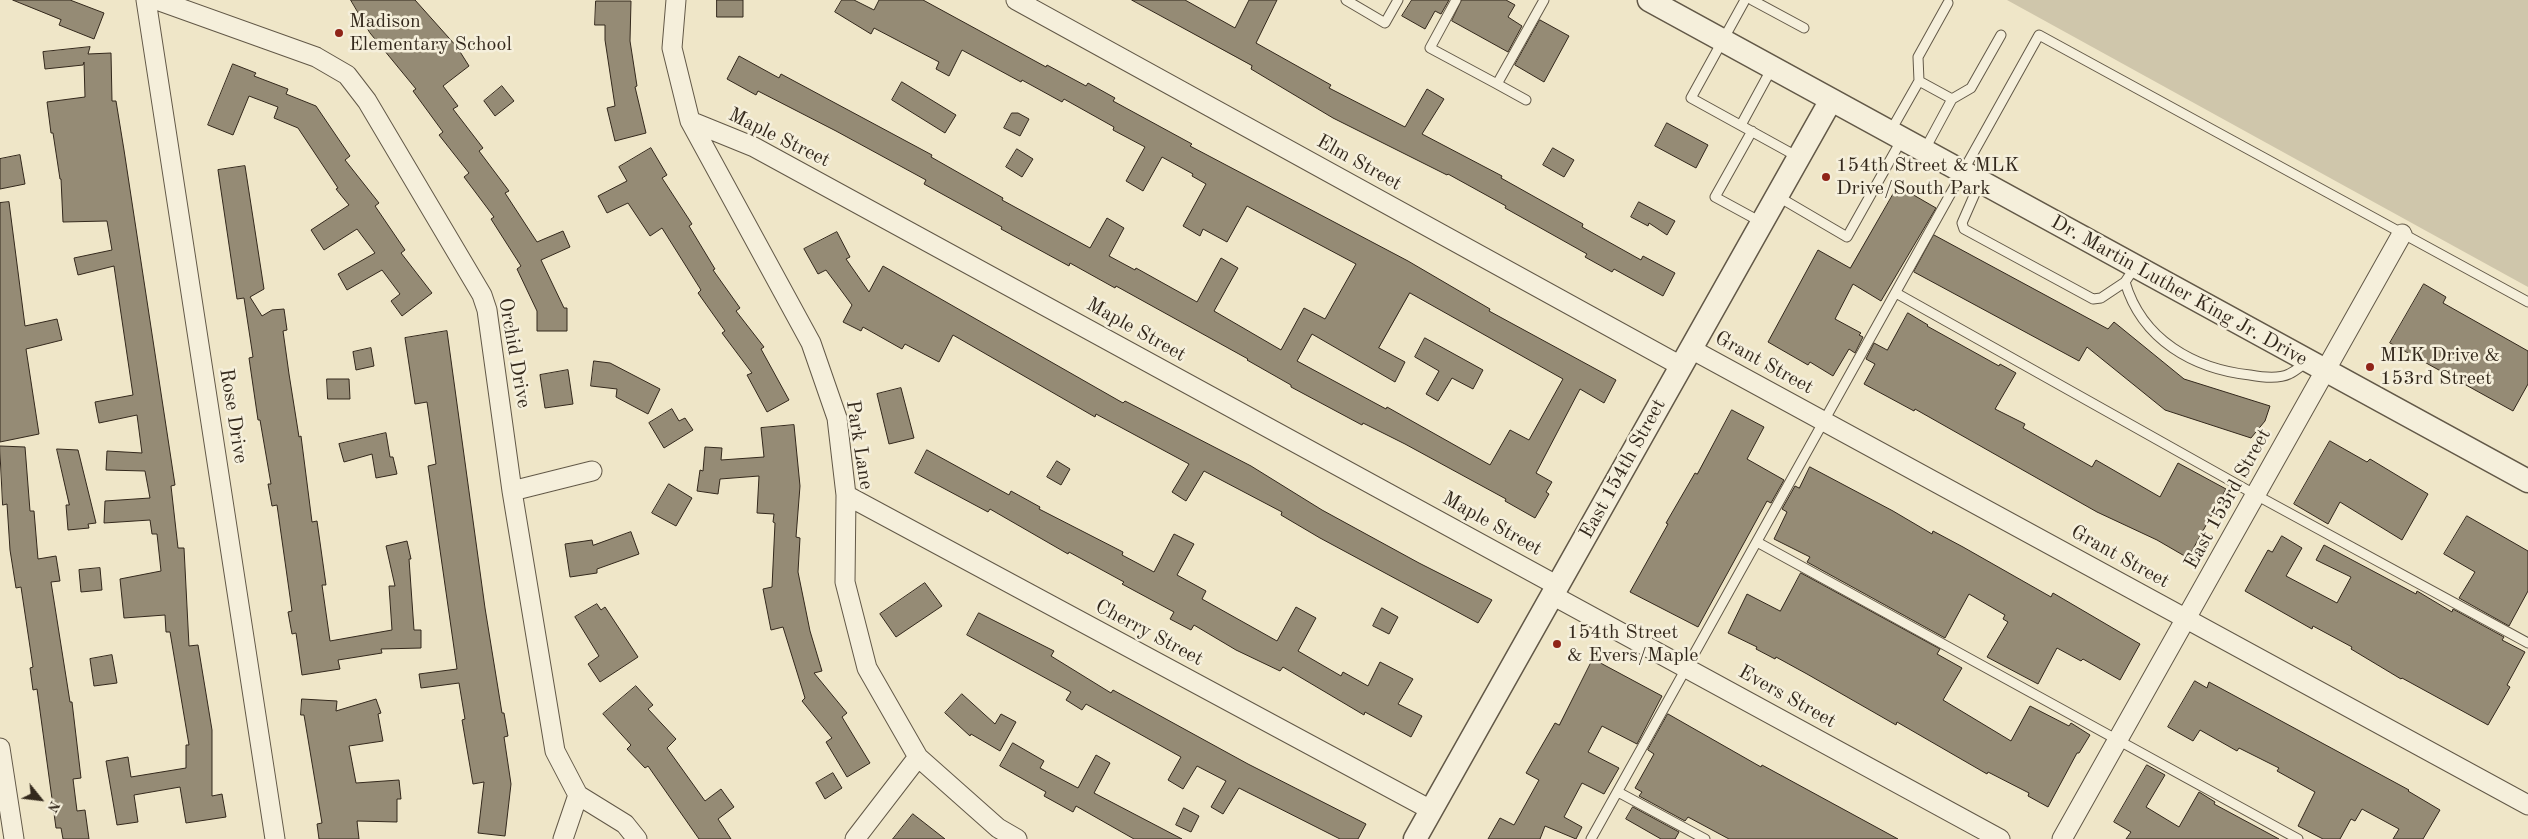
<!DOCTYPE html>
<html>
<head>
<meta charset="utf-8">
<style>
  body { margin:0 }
  #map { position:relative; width:2528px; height:839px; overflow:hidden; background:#efe6c8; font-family:"Old Standard TT",serif }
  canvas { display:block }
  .north { position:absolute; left:15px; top:774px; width:50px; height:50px; -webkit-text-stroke:4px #f5efdb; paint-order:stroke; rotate:119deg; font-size:14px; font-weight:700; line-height:20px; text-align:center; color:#33281c }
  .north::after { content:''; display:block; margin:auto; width:18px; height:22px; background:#33281c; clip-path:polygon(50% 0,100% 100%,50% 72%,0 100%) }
</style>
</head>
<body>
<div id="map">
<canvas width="2528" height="839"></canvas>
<div class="north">N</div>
</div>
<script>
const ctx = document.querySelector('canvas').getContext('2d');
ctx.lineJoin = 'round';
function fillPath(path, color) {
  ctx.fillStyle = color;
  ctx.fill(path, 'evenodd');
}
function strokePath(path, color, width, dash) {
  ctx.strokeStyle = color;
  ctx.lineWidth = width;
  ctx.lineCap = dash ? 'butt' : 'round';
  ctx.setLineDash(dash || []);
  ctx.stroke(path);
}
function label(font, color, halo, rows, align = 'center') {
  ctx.font = font + ' "Old Standard TT",serif';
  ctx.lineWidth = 5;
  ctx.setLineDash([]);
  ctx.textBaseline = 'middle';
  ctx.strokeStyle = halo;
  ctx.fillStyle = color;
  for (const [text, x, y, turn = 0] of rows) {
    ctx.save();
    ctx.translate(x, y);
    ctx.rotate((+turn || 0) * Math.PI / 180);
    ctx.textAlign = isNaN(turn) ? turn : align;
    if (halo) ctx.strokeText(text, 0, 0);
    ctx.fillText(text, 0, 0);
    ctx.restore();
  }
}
fillPath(new Path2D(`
  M2007 0H2528V287Z`), '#cfc6ab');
const building = new Path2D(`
  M13 0H70L104 13 94 39 59 25 61 20Z
  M351 0H415L457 47 469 66 443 86 458 106 453 109 483 148 479 151 509 191 505 193 537 242 563 231 570 247 541 260 564 308H567V331H537V311L517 269 521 266 491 219 494 217 464 177 469 173 439 135 443 132 413 91 416 89 370 33Z
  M717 0H743V17H717Z
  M842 0H854L874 10 879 0H923L1046 67 1047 65 1086 86 1088 83 1115 98 1113 101 1192 144 1190 146 1408 261 1490 309 1489 311 1616 380 1604 403 1580 389 1536 473 1552 482 1546 492 1549 494 1535 518 1505 501 1506 499 1405 444 1363 423 1362 425 1291 387V385L1247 360 1248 359 1116 286 1115 288 1070 263 1069 266 1001 229 1002 227 924 184 926 180 836 131 758 91 756 95 727 79 739 56 779 78 781 74 932 155 931 157 1003 198 1002 200 1090 248 1107 218 1124 228 1109 256 1135 270 1136 268 1197 302 1221 258 1238 268 1214 311 1281 350 1304 308 1325 319 1356 264 1247 206 1227 242 1203 229 1200 236 1183 226 1206 184 1192 176 1193 174 1162 157 1143 191 1126 181 1145 147 1113 130 1114 127 1064 99 1062 102 1022 80 1021 82 962 50 949 76 936 69 939 62 874 28 871 34 835 12ZM1410 293 1563 379 1529 440 1510 430 1490 465 1387 407 1386 409 1297 361 1312 334 1395 382 1405 362 1379 348Z
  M1132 0H1185L1235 28 1249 0H1277L1256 43 1331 85 1329 88 1405 127 1427 89 1444 99 1422 134 1502 176 1501 178 1583 224 1582 227 1641 260 1643 256 1675 273 1663 296 1614 269 1612 272 1585 257 1587 254 1505 208 1506 206 1448 174 1447 175 1333 118 1251 69 1252 66Z
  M1412 0H1449L1441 14 1435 11 1425 29 1402 16Z
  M1462 0H1506L1515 5 1508 17 1522 26 1508 52 1452 21Z
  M596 1H631L630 41 637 86 635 87 646 133 615 141 607 108 615 106 605 40V25H595Z
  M1540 20 1569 36 1544 82 1515 65Z
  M90 47 88 54 111 53 112 101H116L124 150 175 485 171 486 178 548H184L189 646 198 645 212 730V796L222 794 226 817 186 823 180 787 134 795 138 822 117 825 106 761 128 757 131 777 186 768V745H189L170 632H166L165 615 124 618 120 579 161 571 157 534H152L150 520 104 523 105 501 150 498 145 471 106 470 107 451 142 453 137 415 99 423 95 402 133 395 114 266 78 275 74 258 112 250 107 221 63 222 61 179H60L53 133H51L47 102 85 97 84 62 83 65 45 69 43 52Z
  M233 64 256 73 254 76 288 89 286 94 316 106 350 156 345 160 379 203 375 206 405 250 401 253 432 293 402 316 391 301 400 294 382 270 347 290 338 274 375 253 357 229 324 250 311 230 349 205 336 189 338 188 298 128 274 118 278 107 249 96 233 135 208 125Z
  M902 82 956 115 945 133 892 100Z
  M502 86 514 101 495 116 484 101Z
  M1012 113H1018L1029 119 1020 136 1004 128Z
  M1667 123 1708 145 1696 168 1655 146Z
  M651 148 667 175 662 178 692 224 689 226 715 269 713 270 740 308 736 311 764 347 761 349 789 400 767 412 747 375 752 373 722 333 725 331 698 293 701 290 662 228 650 236 628 203 607 213 598 196 627 181 619 167Z
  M1553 148 1574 160 1564 177 1543 165Z
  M1017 149 1033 159 1022 177 1006 167Z
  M20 155 25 184 0 189V159Z
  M245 166 264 289 250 297 262 316 272 310 284 309 287 330 283 331 289 374 299 437 301 436 312 522 317 521 326 585H322L330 641 392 630 389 586H395L386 546 407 541 411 559H409L414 630H421V648L381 649 382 653 338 660 340 669 302 675 296 633 292 634 288 612 292 611 277 505 272 506 268 484H271L260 420H258L249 358 253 357 244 298 237 299 218 170Z
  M1898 186 1936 208 1881 301 1853 284 1835 319 1861 333 1859 335 1863 337 1855 353 1849 349 1833 376 1810 362 1808 365 1768 342 1818 250 1850 268Z
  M9 202 25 326 57 319 62 340 26 349 39 434 0 442V203Z
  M1639 202 1675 221 1667 235 1649 223 1648 226 1631 217Z
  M837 232 850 257 846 259 869 292 883 266 1123 403 1125 401 1251 466 1322 510 1419 563 1492 600 1478 623 1320 538 1281 515 1282 512 1204 471 1186 501 1172 492 1189 464 1096 414 1095 417 953 335 939 362 905 344 902 349 863 327 861 331 843 322 852 305 826 270 818 274 804 249Z
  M1934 235 2108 329 2114 322 2184 379 2270 406 2265 421 2251 438 2165 410 2087 347 2079 361 1914 272Z
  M2424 284 2446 297 2443 303 2528 351V384L2513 411 2390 343Z
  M1908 313 1928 325 1927 326 1999 366 2000 364 2016 373 1995 409 2025 424 2023 428 2092 467 2096 460 2160 497 2178 463 2226 489 2188 558 2157 540 2097 512 1915 409 1914 411 1864 384 1875 364 1866 359 1874 343 1887 350Z
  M447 331 485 608 502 713H504L508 736 504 737 511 784 505 836 478 833 484 782 473 784 462 720 465 719 459 683 421 688 419 674 457 669 428 466 436 464 427 402 415 404 405 338Z
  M1425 338 1483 370 1473 389 1452 378 1438 401 1426 394 1439 371 1415 357Z
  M371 348 374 366 356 370 353 352Z
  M594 361 610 363 660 389 648 414 616 397 617 389 591 386Z
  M568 370 573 404 545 408 540 375Z
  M327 379H349L350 399H328Z
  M901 388 914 438 889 444 877 394Z
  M672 409 679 421 685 418 693 430 664 448 649 423Z
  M1732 410 1764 427 1747 459 1784 480 1771 503 1767 501 1698 627 1630 592 1668 524 1666 523 1695 473 1697 474Z
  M794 425 800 486 796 537 800 538 798 572 810 631 822 671 814 673 847 713 842 717 870 763 847 777 826 742 832 738 802 701 805 698 783 627 771 630 763 589 772 587 775 523 773 522 774 514 757 513 759 476 720 479 718 494 697 491 700 470 703 471 705 447 722 448 721 460 764 457 761 428Z
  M386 433 390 457H393L397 474 376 478 372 454 344 462 339 444Z
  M2330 441 2367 462 2370 459 2428 494 2402 540 2340 502 2328 524 2294 504Z
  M0 446 25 447 30 511H34L38 559 56 556 60 581 51 582 70 702H72L81 778 73 779 77 811 85 810 89 839H63L61 828H56L37 689 33 690 30 668 33 667 21 587 16 588 10 550 7 504 3 505Z
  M57 449 78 450 96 523 88 524 89 528 68 530 66 505H69Z
  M927 450 1009 495 1011 491 1040 507 1039 509 1123 552 1122 555 1154 572 1174 534 1194 544 1177 575 1206 591 1202 599 1277 641 1296 607 1316 618 1298 651 1341 676 1343 672 1368 686 1380 662 1413 679 1398 704 1422 716 1411 737 1365 712 1364 715 1283 667 1280 671 1236 650 1194 625 1191 630 1170 619 1174 612 1122 584 1124 582 1069 552 1068 554 990 509 988 512 915 473Z
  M1057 461 1070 469 1061 485 1047 477Z
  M1810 467 1893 511 1932 534 1933 531 1963 547 2051 597 2053 593 2140 644 2120 680 2083 659 2081 661 2057 648 2038 684 1987 657 2008 622 2003 619 2005 615 1969 594 1945 638 1807 562 1810 557 1774 539 1787 512 1782 509 1795 486 1799 488Z
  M669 484 692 498 676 526 652 513Z
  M2467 516 2528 551V591L2509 626 2459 598 2475 572 2444 554Z
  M631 532 639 554 597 569V573L570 577 565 544 592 540 593 545Z
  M2282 536 2302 548 2286 576 2337 603 2351 577 2316 560 2324 545 2416 594 2417 591 2452 612 2453 609 2504 637 2502 640 2525 652 2507 685 2510 687 2488 725 2402 678 2401 679 2351 649 2352 647 2313 626 2312 629 2245 591 2268 550 2272 552Z
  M100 568 102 590 81 592 79 570Z
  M1801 573 1940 649 1937 654 1962 668 1943 700 2011 741 2030 706 2069 726 2071 723 2090 735 2079 753H2077L2048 807 2028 796 2029 793 1988 772 1987 774 1897 722 1896 725 1807 674 1776 657 1775 659 1756 649 1757 647 1728 633 1747 594 1780 611Z
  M925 583 942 606 896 637 880 614Z
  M597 604 601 610 605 607 638 657 600 682 588 664 599 656 575 617Z
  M1382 608 1398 617 1389 634 1373 626Z
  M979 613 1054 651 1051 656 1111 693 1113 690 1248 764 1366 824 1358 839H1340L1239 788 1223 814 1211 807 1226 781 1197 766 1183 789 1168 780 1181 757 1086 704 1082 710 1066 700 1071 692 967 635Z
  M112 655 117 683 94 686 90 659Z
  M1593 659 1662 696 1637 744 1602 726 1588 752 1619 768 1604 794 1582 783 1564 817 1582 827 1576 839 1545 826 1540 839H1488L1500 818 1514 825 1539 780 1526 773 1555 723 1559 725Z
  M2195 681 2207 688 2209 682 2409 790 2408 791 2440 810 2423 839H2393L2399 829 2362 809 2355 821 2351 819 2340 839H2323L2298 826 2315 792 2277 771 2279 768 2239 748 2237 751 2200 730 2193 741 2168 727Z
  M636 686 653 705 648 709 676 739 667 748 705 801 721 789 734 807 718 819 731 839H699L648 766 645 768 627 749 631 745 603 714Z
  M962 694 995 724 1001 714 1016 722 1000 751 971 734 970 736 945 713Z
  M302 699 337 701 336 711 376 699 381 713 378 714 383 741 349 746 356 783 399 780 401 799H397V822L357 821 359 839H319L317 824 322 823 304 715H301Z
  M1668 714 1761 767 1762 765 1898 839H1729L1688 817 1685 821 1639 796 1642 792 1635 788 1654 754 1648 750Z
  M1013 743 1044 761 1040 768 1078 788 1096 755 1110 763 1094 793 1182 839H1134L1076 806 1073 812 1044 796 1046 792 1000 766Z
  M2147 765 2165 775 2146 807 2179 827 2199 792 2215 802 2214 804 2279 839H2126L2131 832 2114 822Z
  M833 773 842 788 825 799 816 783Z
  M1633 807 1679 832 1675 839H1661L1626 819Z
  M1184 808 1199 816 1191 832 1176 825Z
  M913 814 945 839H893Z`);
fillPath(building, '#958b75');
strokePath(building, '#33281c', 1);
const service = new Path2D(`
  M1346 0 1385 23 1398 0
  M1456 0 1430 48 1497 84 1544 0
  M1745 0 1691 98 1798 157
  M1752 0 1804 28
  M1919 81 1952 99
  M1497 84 1526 100
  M1741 125 1772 68
  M1752 131 1715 197 1761 222
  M1890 132 1919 81 1918 57 1948 3
  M1924 151 1952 99 1971 88 2001 35
  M1980 182 1962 223 1964 229 2093 299 2101 298 2125 282
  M1777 196 1847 237 1902 139
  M2135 267 2125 282C2142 340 2194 369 2250 375 2261 377 2279 379 2289 374 2296 371 2302 365 2308 361
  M1896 293 2256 495 2528 643
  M1757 542 2298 839
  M1618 792 1705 839
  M1591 839 2039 35 2528 302`);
const minor = new Path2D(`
  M146 0 275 839
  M157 0 316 57 347 75 367 101 482 295 487 310 512 491 555 751 578 795 563 839
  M676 0 672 48 690 121 811 343 837 418 846 495 845 582 867 668 918 757 998 828 1017 839
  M1016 0 1681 366
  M690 121 754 147 1558 586
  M1691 349 2528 805
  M512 491 592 471
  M846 495 1431 810
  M1552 595 2000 839
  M0 748 14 839
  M578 795 625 824 637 839
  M855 839 918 757
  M2062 839 2402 234`);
const tertiary = new Path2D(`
  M1649 0 2528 481
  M1415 839 1831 100`);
strokePath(service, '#625847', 11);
strokePath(minor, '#625847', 21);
strokePath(tertiary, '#625847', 25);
strokePath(service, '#f5efdb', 9);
strokePath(minor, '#f5efdb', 19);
strokePath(tertiary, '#f5efdb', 22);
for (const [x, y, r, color] of [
  [339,33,5,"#8f2418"],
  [1826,177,5,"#8f2418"],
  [2370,367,5,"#8f2418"],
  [1557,644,5,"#8f2418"]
]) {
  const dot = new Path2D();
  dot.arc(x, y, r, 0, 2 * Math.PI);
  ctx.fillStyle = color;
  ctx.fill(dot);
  strokePath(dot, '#f5efdb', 2);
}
label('20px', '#33281c', '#f5efdb', [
  ["Madison",349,22],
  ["Elementary School",349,45],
  ["154th Street & MLK",1836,166],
  ["Drive/South Park",1836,189],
  ["MLK Drive &",2380,356],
  ["153rd Street",2380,379],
  ["154th Street",1567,633],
  ["& Evers/Maple",1567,656]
], 'left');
label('20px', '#33281c', '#f5efdb', [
  ["Maple Street",779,138,26],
  ["Elm Street",1359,163,29],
  ["Dr. Martin Luther King Jr. Drive",2179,291,29],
  ["Maple Street",1136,330,29],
  ["Orchid Drive",514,353,80],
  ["Grant Street",1764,363,29],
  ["Rose Drive",233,416,81],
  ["Park Lane",859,445,81],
  ["East 154th Street",1623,469,-61],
  ["East 153rd Street",2228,499,-61],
  ["Maple Street",1492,524,29],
  ["Grant Street",2120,557,29],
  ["Cherry Street",1149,633,28],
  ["Evers Street",1787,697,29]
]);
</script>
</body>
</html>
